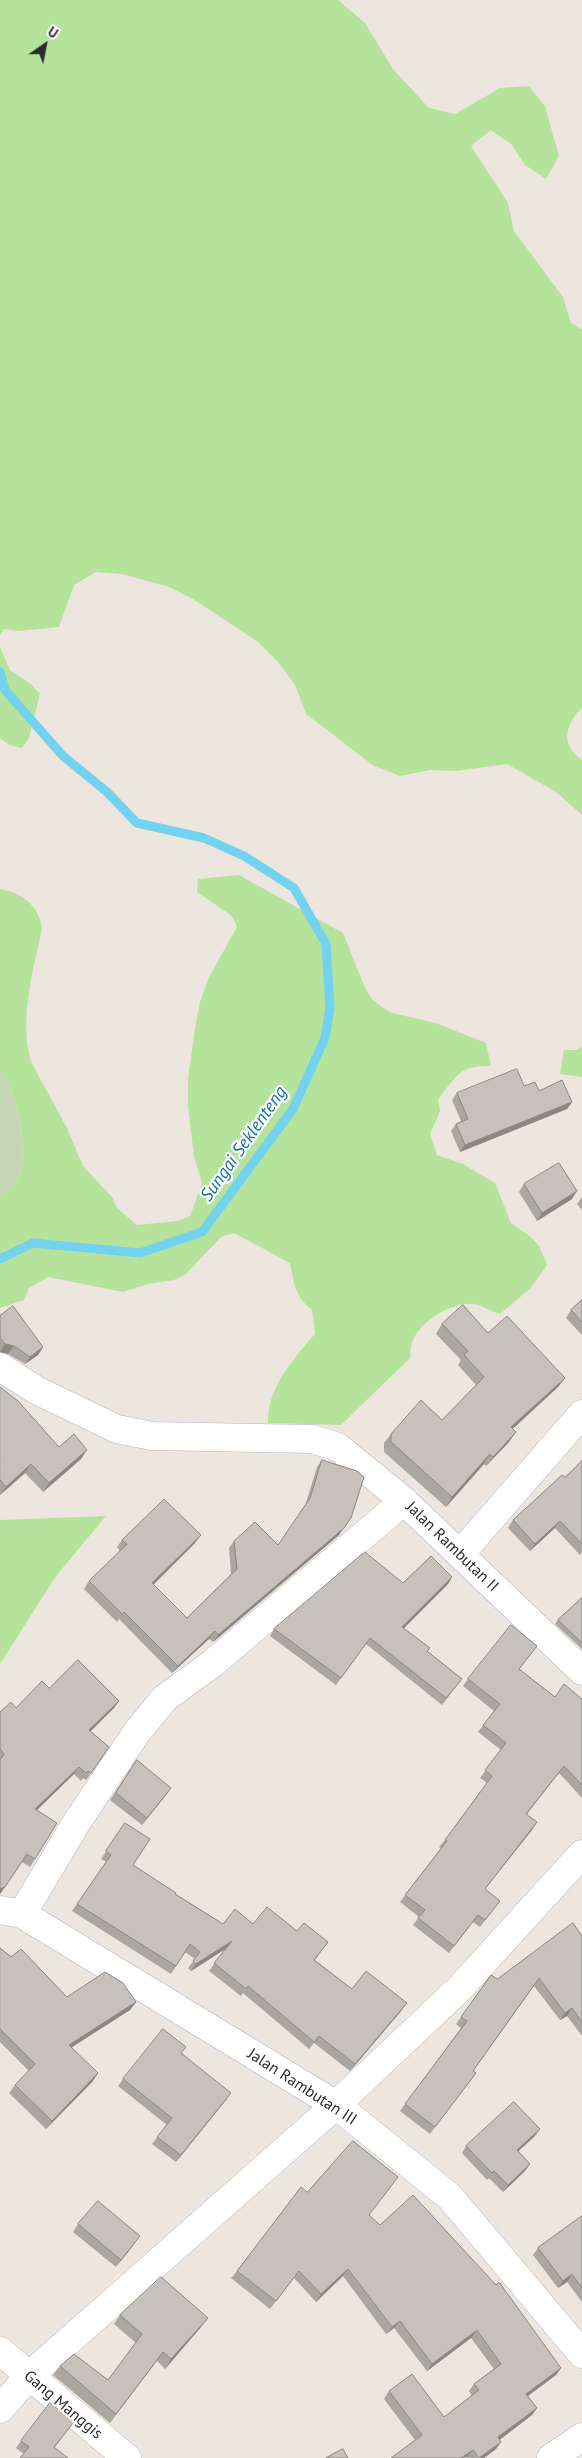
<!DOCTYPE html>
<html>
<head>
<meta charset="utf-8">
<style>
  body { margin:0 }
  #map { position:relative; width:582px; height:2458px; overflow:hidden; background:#ede6de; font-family:"PT Sans",sans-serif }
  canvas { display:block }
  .north { position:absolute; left:20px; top:20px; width:50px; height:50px; -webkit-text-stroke:4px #fff; paint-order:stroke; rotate:33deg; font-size:14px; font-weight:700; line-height:20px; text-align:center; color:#2c2c2c }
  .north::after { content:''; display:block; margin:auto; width:18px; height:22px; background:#2c2c2c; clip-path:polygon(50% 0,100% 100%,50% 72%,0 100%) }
</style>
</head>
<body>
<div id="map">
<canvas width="582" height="2458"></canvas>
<div class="north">U</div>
</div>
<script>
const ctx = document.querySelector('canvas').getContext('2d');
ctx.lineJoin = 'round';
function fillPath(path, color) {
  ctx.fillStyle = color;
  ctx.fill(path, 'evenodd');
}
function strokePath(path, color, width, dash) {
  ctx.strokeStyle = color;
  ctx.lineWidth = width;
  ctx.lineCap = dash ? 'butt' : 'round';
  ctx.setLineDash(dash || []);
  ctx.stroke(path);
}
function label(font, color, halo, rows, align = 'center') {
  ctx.font = font + ' "PT Sans",sans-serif';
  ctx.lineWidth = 4.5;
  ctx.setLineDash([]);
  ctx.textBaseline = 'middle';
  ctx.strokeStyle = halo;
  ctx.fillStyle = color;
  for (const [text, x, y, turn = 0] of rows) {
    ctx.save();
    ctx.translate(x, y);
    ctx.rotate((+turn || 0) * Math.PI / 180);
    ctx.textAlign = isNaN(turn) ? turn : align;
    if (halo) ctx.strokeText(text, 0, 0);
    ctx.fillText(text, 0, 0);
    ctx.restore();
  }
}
fillPath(new Path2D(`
  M0 0H338L365 23 393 69 429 108 455 114 500 88 529 86 545 106 559 156 546 179 525 165 511 144 491 130 471 146 508 203 514 231 563 297 571 323 582 329V708C565 724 560 745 582 760V815L556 792 507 764 456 771 430 770 400 776 374 766 306 714 295 685 278 662 258 642 193 599 169 587 122 574 96 572 74 585 59 627 18 631 4 629 0 635Z
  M0 647 10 670 31 684 40 694 29 738 22 748 9 745 0 738Z
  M239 875 343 933 365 988 372 999 382 1007 392 1013 436 1023 486 1043 491 1066C459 1065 457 1076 438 1099L440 1111 430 1134 437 1155 463 1164 495 1183 511 1223 531 1237 539 1246 547 1265 531 1288 500 1314C492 1312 481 1305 475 1304 452 1302 419 1321 412 1343 410 1347 411 1353 410 1358L341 1425 268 1423C267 1388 293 1359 315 1334L312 1310C295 1297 294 1283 290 1263L234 1233 221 1237 186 1274 174 1280 148 1284 123 1292 48 1277 29 1288 24 1300 0 1308V1198C6 1192 15 1186 18 1178 30 1153 18 1093 0 1071V889C22 892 40 907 42 929 33 972 19 1018 31 1062L67 1128 83 1166 112 1197 117 1208 137 1225 178 1221 190 1216 202 1183 194 1157 188 1106V1079L195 1028 200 1002 209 977 237 927 232 916 197 892 198 879Z
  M582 1046V1077L560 1074 564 1050H577Z
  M106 1516 56 1576 0 1664V1520Z`), '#b6e39c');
fillPath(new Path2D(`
  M0 1071C18 1093 30 1153 18 1178 15 1186 6 1192 0 1198Z`), '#c7d7b6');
strokePath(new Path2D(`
  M0 672 5 690 63 756 107 792 137 823 204 838 244 856 294 888 326 944 330 1008 325 1038 293 1109 202 1232 140 1253 33 1243 0 1259`), '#73d2ee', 9);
const street = new Path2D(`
  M0 1367 38 1391 117 1429 152 1436 312 1439 338 1447 404 1501 582 1671
  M460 1554 582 1414
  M0 1910 22 1914 336 2105 450 2197 582 2354
  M22 1914 75 1825 137 1732 165 1698 213 1663 404 1501
  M0 2351 127 2458
  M0 2409 29 2376 336 2105 459 1989 582 1854
  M551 2458 582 2437`);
strokePath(street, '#b2b5bf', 29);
strokePath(street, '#fff', 28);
fillPath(new Path2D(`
  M524 1086 572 1102 567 1109 460 1152 451 1131 456 1124 461 1121 452 1100 457 1093Z
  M524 1184 572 1199 537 1221 519 1192Z
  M582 1197V1210L577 1204Z
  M582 1300V1335L566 1318 571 1310Z
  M0 1316 43 1347 38 1355 25 1364 8 1354 0 1352Z
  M442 1324 488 1333 565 1378 558 1387 512 1429 509 1442 486 1466 484 1464 446 1507 384 1452V1443L391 1434 442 1420 476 1385 458 1365 461 1360 436 1334Z
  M0 1387 59 1447 81 1459 43 1492 25 1473 0 1495Z
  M322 1460 339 1535 213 1642 209 1639 172 1673 119 1619 117 1622 84 1589 89 1581 120 1551 117 1547 122 1540 195 1543 153 1585 187 1618 231 1574 229 1548 234 1541 278 1545 305 1506 317 1467Z
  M582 1461V1552L580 1555 555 1528 530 1551 508 1528 513 1520 565 1477Z
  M452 1577 448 1584 404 1628 427 1651 462 1679 442 1705 366 1644 336 1685 270 1636 274 1629 403 1583Z
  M582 1598V1649L555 1624 558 1620Z
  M532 1653 519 1669 555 1697 582 1699V1798L559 1773 527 1814 532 1830 485 1889 500 1901 480 1927 473 1922 449 1953 413 1925 419 1917 400 1902 441 1848 439 1847 445 1840 487 1783 480 1778 501 1750 478 1732 494 1711 463 1686 468 1679Z
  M49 1688 119 1701 114 1708 90 1731 109 1747 86 1780 83 1778 81 1781 74 1774 36 1810 35 1859 30 1867 22 1862 0 1894V1712L16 1708Z
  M137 1760 166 1795 142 1825 110 1800Z
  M125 1823 133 1865 175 1894 223 1924H253L297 1931 328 1942 315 1960 352 1989 402 2010 350 2071 314 2043 309 2049 243 1993 241 1996 209 1971 225 1949 191 1971 188 1968 195 1959 185 1952 171 1974 72 1911 106 1862 101 1859Z
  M582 1936V2036L567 2016 560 2020 534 1986 473 2071 476 2073 430 2134 400 2111 461 2028 456 2024 491 1975 497 1979Z
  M0 1948 67 1997 136 2002 130 2010 71 2047 93 2081 46 2129 9 2093 15 2085 29 2071 0 2042Z
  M182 2053 226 2100 176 2162 152 2144 167 2125 118 2086 123 2079Z
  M535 2136 518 2151 525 2171 503 2192 489 2178 487 2180 462 2153 466 2146Z
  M307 2192 369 2215 380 2225 561 2368 556 2375 528 2396 537 2408 532 2415 500 2439 496 2449 484 2458H468L415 2440 384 2399 389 2391 444 2417 472 2396 469 2391 474 2384 494 2369 471 2338 427 2371 394 2328 386 2334 343 2276 316 2302 294 2278 270 2309 231 2278 237 2271Z
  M582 2216V2302L567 2282 558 2288 533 2255 538 2248Z
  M78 2224 135 2243 116 2267 73 2232Z
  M120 2315 201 2327 165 2369 157 2361 110 2423 53 2375 60 2366 108 2380 136 2343 114 2324Z
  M74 2422 55 2447 24 2454 16 2448 21 2441Z`), '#aaa6a0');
fillPath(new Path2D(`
  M572 1102 567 1109 460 1152 465 1145Z
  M577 1191 572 1199 537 1221 542 1213Z
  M5 1344 14 1346 8 1354 0 1352Z
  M43 1347 38 1355 25 1364 30 1357Z
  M565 1378 558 1387 504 1437 511 1427Z
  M516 1432 509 1442 486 1466 493 1457Z
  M87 1450 81 1459 43 1492 49 1483Z
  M490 1454 484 1464 446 1507 452 1497Z
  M31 1464 25 1473 0 1495 6 1487Z
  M560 1521 555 1528 530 1551 535 1544Z
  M344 1528 339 1535 213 1642 218 1635Z
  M201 1535 195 1543 147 1591 152 1583Z
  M452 1577 448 1584 398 1634 402 1627Z
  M215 1631 209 1639 172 1673 178 1666Z
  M119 1701 114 1708 84 1738 89 1730Z
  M79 1767 74 1774 30 1817 35 1809Z
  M171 1788 166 1795 142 1825 147 1818Z
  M537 1822 532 1830 479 1896 485 1889Z
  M5 1887 0 1894V1889Z
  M232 1941 227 1948 191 1971 196 1964Z
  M136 2002 130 2010 63 2053 69 2045Z
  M407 2003 402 2010 350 2071 355 2064Z
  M572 2008 567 2016 560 2020 565 2013Z
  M98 2073 93 2081 46 2129 52 2121Z
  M231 2093 226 2100 176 2162 181 2155Z
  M540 2129 535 2136 512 2157 517 2150Z
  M530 2164 525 2171 503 2192 508 2185Z
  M140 2236 135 2243 116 2267 121 2260Z
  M348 2269 343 2276 316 2302 321 2294Z
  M572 2274 567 2282 558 2288 563 2281Z
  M208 2318 201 2327 165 2369 171 2359Z
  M400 2321 394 2328 386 2334 392 2327Z
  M477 2330 471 2338 427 2371 432 2364Z
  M561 2368 556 2375 521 2401 526 2394Z
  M537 2408 532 2415 493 2445 498 2437Z
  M501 2442 496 2449 484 2458H479Z
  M473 2450 467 2457 461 2458Z`), '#8b8782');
const building = new Path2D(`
  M517 1069 524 1086 535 1082 539 1091 562 1080 572 1102 465 1145 456 1124 468 1119 457 1093Z
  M559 1163 577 1191 542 1213 524 1184Z
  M582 1300V1322L571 1310Z
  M463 1305 488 1333 507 1316 565 1378 511 1427 516 1432 493 1457 490 1454 452 1497 391 1442V1434L421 1400 442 1420 484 1377 464 1355 468 1351 442 1324Z
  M13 1306 43 1347 30 1357 14 1346 5 1344 0 1338V1316Z
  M0 1387 18 1401 59 1447 74 1434 87 1450 49 1483 31 1464 6 1487 0 1480Z
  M322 1460 357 1471 364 1477 351 1518 344 1528 218 1635 215 1631 178 1666 124 1612 122 1614 89 1581 127 1544 122 1540 164 1499 201 1535 152 1583 187 1618 237 1569 234 1541 255 1522 278 1545 310 1498Z
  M582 1461V1544L560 1521 535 1544 513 1520 562 1475 565 1477Z
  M365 1552 403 1583 431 1556 452 1577 402 1627 430 1648 427 1651 462 1679 446 1698 370 1638 341 1678 274 1629Z
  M582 1598V1643L558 1620Z
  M511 1625 537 1646 519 1669 555 1697 564 1684 582 1699V1785L564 1766 526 1814 537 1822 485 1889 500 1901 485 1920 478 1915 454 1946 418 1918 425 1910 405 1895 447 1841 445 1840 492 1776 485 1770 506 1743 483 1725 500 1704 468 1679Z
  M78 1660 119 1701 89 1730 109 1747 91 1773 88 1771 86 1773 79 1767 35 1809 57 1823 35 1859 27 1854 5 1887 0 1889V1760L4 1754 0 1749V1712L11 1702 16 1708 42 1681 49 1688Z
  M137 1760 171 1788 147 1818 116 1793Z
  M125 1823 150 1839 133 1865 176 1893 175 1894 223 1924 235 1909 253 1924 267 1907 297 1931 304 1923 328 1942 314 1960 352 1989 366 1971 407 2003 355 2064 319 2036 314 2042 248 1986 246 1989 214 1963 232 1941 196 1964 193 1961 200 1952 190 1944 176 1966 77 1904 111 1855 106 1851Z
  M573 1923 582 1936V2022L572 2008 565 2013 539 1978 473 2071 476 2073 435 2127 405 2104 467 2021 461 2017 491 1975 497 1979Z
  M0 1948 11 1957 21 1949 67 1997 105 1972 123 1983 136 2002 69 2045 98 2073 52 2121 15 2085 35 2064 0 2029Z
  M163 2029 186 2047 181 2053 231 2093 181 2155 157 2137 172 2118 123 2079Z
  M514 2102 540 2129 517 2150 530 2164 508 2185 494 2171 492 2173 466 2146Z
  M353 2141 398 2177 369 2215 380 2225 413 2195 496 2285 499 2282 561 2368 526 2394 537 2408 498 2437 501 2442 479 2458 473 2450 461 2458H391L422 2435 389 2391 412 2374 444 2417 479 2390 474 2384 501 2364 477 2330 432 2364 400 2321 392 2327 348 2269 321 2294 299 2271 276 2301 237 2271 301 2187 307 2192Z
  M98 2201 140 2236 121 2260 78 2224Z
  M582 2216V2288L572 2274 563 2281 538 2248Z
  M161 2277 208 2318 171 2359 163 2352 116 2414 60 2366 74 2354 108 2380 142 2334 120 2315Z
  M50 2403 74 2422 54 2447 68 2458H20L29 2447 21 2441Z
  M343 2449 348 2458H326Z`);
fillPath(building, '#c6c1ba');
strokePath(building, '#8b8782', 1);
label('16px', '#2c2c2c', '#fff', [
  ["Jalan Rambutan II",452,1547,44],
  ["Jalan Rambutan III",302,2087,33],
  ["Gang Manggis",63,2405,40]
]);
label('italic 18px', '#0e719e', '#fff', [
  ["Sungai Seklenteng",244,1144,-55]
]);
</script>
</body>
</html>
